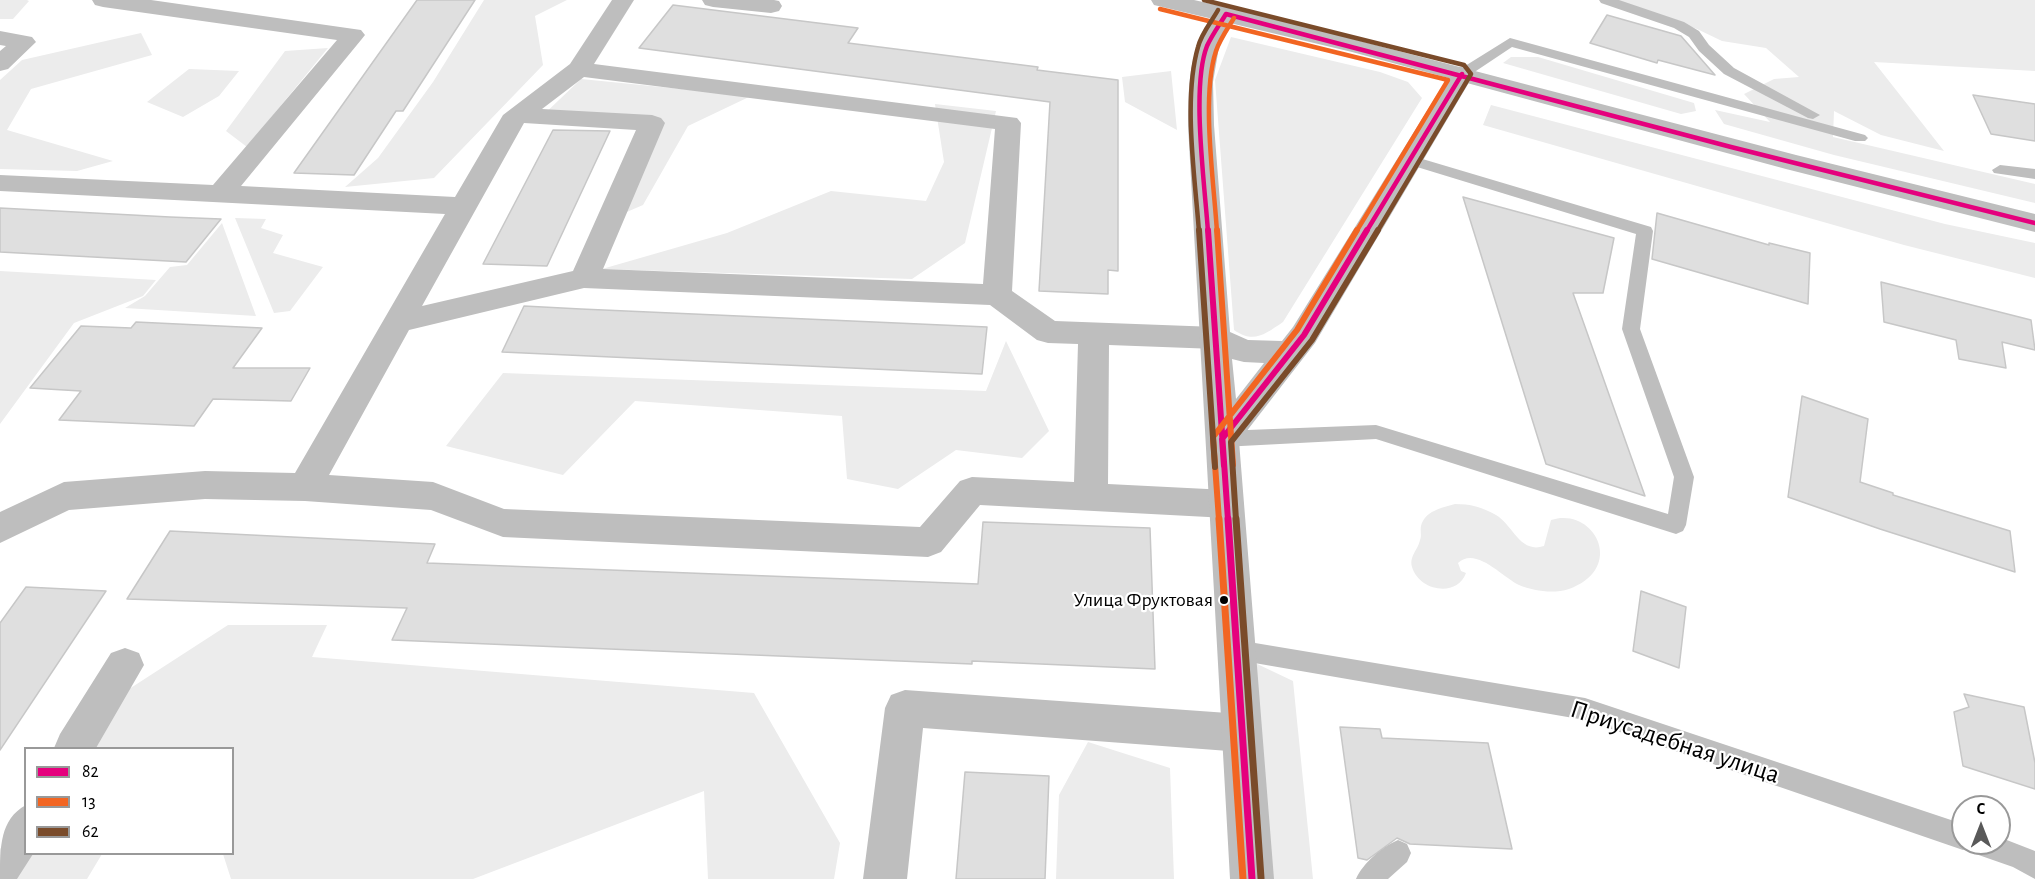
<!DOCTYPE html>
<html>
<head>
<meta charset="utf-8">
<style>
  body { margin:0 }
  #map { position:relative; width:2035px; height:879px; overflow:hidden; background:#fff; font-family:"Alegreya Sans",sans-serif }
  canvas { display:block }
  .legend { position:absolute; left:24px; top:747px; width:210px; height:108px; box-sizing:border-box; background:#fff; border:2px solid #999; margin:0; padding:8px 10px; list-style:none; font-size:18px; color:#000 }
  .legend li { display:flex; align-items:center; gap:12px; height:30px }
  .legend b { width:30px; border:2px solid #999 }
  .north { position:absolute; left:1951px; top:795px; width:60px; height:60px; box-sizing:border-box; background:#fff; border:2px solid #999; border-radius:50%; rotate:0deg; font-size:16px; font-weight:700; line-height:24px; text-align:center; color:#000 }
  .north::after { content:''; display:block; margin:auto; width:21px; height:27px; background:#595959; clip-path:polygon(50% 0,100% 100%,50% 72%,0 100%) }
</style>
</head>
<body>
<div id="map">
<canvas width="2035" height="879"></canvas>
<ul class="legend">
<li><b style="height:8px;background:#e5007d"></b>82</li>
<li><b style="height:8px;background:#f26522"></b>13</li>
<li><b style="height:8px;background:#7a4b2a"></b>62</li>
</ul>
<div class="north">С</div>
</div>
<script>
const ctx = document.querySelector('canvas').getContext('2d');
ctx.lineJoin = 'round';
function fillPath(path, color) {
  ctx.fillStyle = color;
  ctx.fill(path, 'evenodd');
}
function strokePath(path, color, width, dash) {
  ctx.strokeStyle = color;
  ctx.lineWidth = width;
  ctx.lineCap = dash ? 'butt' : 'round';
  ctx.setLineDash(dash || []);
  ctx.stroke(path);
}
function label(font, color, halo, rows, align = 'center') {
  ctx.font = font + ' "Alegreya Sans",sans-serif';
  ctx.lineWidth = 4.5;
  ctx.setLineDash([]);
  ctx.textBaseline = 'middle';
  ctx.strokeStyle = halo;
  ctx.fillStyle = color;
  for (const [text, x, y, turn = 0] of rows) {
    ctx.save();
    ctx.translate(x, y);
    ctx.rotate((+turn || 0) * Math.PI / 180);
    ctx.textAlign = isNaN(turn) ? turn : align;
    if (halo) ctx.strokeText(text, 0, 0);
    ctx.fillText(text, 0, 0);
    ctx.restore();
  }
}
fillPath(new Path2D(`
  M0 0H27L29 1 13 19H0Z
  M484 0H567L535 16 543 65 434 178 345 187 378 158 433 82Z
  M1614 0H2035V71L1874 62 1944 151 1881 135 1834 111 1833 137 2035 184V203L1834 155 1724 124 1715 110 1770 122 1744 94 1774 79 1799 77 1766 48 1722 41 1697 29Z
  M141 33 152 55 31 89 7 130 113 161 77 171 0 169V80L22 60Z
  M1231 37 1380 72 1408 82 1422 98 1283 322C1265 334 1254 344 1234 330L1215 80Z
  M328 48 247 147 226 131 285 51Z
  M1511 57H1538L1694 103 1696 111 1681 114 1503 63Z
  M189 69 239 71 219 96 183 117 147 102Z
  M1171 71 1177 130 1125 102 1122 77Z
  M581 79 751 96 688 126 643 205 622 214 640 117 539 119Z
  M935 104 996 111 965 243 912 279 602 269 727 233 831 191 926 201 944 162Z
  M1491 105 1945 224 2035 243V278L1904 245 1483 125Z
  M235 218 266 219 261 228 283 235 273 253 323 267 290 311 274 313Z
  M222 223 256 316 125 308 145 296 170 267 187 265Z
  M0 271 156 280 143 296 74 323 0 424Z
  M1006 341 1049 431 1022 458 956 450 898 489 847 479 842 416 635 401 563 475 446 446 503 373 986 391Z
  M1455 504C1470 504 1482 507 1496 515 1513 525 1520 554 1544 546L1551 520C1594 506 1627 568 1569 589 1553 594 1534 591 1519 585 1503 578 1476 546 1458 563L1461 571 1466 573C1457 598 1419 591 1412 567 1409 556 1418 550 1420 540 1422 536 1420 531 1421 526 1425 511 1441 508 1455 504Z
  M228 625H327L312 657 754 693 840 843 834 879H708L704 791 473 879H231L223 854H232V748H68L92 713Z
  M1253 662 1293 681 1313 879H1272Z
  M1088 742 1170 768 1174 879H1056L1059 795Z
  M25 811 26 854H102L87 879H0V849Z`), '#ececec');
const building = new Path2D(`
  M417 0H475L403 111H396L354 175 294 173Z
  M673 5 858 28 848 43 1038 67 1037 70 1118 80V271L1108 270V294L1039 291 1050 102 639 48Z
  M1607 15 1681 36 1715 75 1658 60 1657 63 1590 43Z
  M1973 95 2035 104V141L1991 134Z
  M553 130 610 131 547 266 483 264Z
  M1463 197 1614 238 1603 293H1573L1645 496 1546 464Z
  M0 208 170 217 221 219 186 262 0 252Z
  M1657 213 1769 245V243L1810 253 1808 304 1652 259Z
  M1881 282 2031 320 2035 350 2002 342 2006 368 1959 359 1956 340 1884 322Z
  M524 306 581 309 987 327 982 374 502 352Z
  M136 322 262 328 233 368H310L291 401 213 399 194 426 59 420 81 391 30 388 81 326 131 328Z
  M1802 396 1868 419 1860 482 1893 493V495L2010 531 2015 572 1880 529 1788 497Z
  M983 522 1150 528 1155 669 972 661V664L392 640 407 608 127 599 170 531 435 544 427 563 978 584Z
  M26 587 106 591 0 750V623Z
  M1641 591 1686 607 1679 668 1633 651Z
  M1964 694 2024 707 2035 763V789L1963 766 1954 712 1969 707Z
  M1340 727 1380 729 1382 738 1488 743 1512 849 1410 844 1397 838 1367 860 1358 858Z
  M965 772 1049 776 1045 879H956Z`);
fillPath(building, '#dfdfdf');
strokePath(building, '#c7c7c7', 1.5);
fillPath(new Path2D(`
  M1599 0H1619L1684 22 1699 31 1709 45 1734 68 1820 115 1813 119 1808 118 1724 74 1699 51 1689 37 1674 28 1601 3Z
  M1510 38 1865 135 1868 138 1865 141H1855L1512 47 1467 77H1457L1455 74 1457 71Z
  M1409 155 1651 227 1653 231 1640 329 1694 477 1686 525 1683 531 1676 534 1376 439 1222 447 1215 444 1212 439 1215 434 1222 431 1376 425 1668 514 1674 477 1622 329 1636 234 1404 163 1401 160Z
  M2000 165 2035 169V179L1994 173 1992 170Z
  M1237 640 1585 698 1963 824V843H1999V837L2035 851V879L2013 867 1970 852 1968 847 1963 850 1585 720 1237 660 1229 657 1226 650 1229 643Z
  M1398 840 1407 844 1411 853 1407 862 1388 879H1356C1363 863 1382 847 1398 840Z`), '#bebebe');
fillPath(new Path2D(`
  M92 0H151L361 30 365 35 361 40 241 186 455 197 503 115 570 64 612 0H634L594 64 1017 118 1021 123 1012 291 1055 321 1216 327 1227 330 1231 338 1227 346 1216 349 1109 345 1108 484 1227 490 1239 494 1244 504 1239 514 1227 518 980 505 941 552 928 557 503 537 431 510 305 501 205 499 69 510 0 543V512L64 482 205 471 295 473 445 214 0 191V175L213 185 337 40 103 7 95 5ZM584 77 995 129 983 284 603 269 665 123 661 118 652 115 542 109ZM524 123 636 130 573 271 422 306ZM584 288 990 305 1037 340 1048 343 1078 344 1074 482 972 477 960 481 920 527 504 509 433 482 329 475 409 330Z
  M702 0H774L779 1 782 6 779 11 771 13 713 7 705 5Z
  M0 31 32 37 36 42 8 69 0 71V51L6 46 0 45Z
  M125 648 139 653 144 665 96 748H54L60 734 111 653Z
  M905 690 1242 714 1256 720 1262 733 1256 746 1242 752 923 728 907 879H863L885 708 891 695Z
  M26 805V854H33L17 879H0C0 847 0 819 26 805Z`), '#bebebe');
fillPath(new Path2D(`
  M1226 7 1234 9 1237 14 1219 47 1213 82 1214 125 1230 332 1248 340 1282 341 1293 327 1453 69 1462 67 1471 69 1474 74 1315 343 1239 441 1274 879H1230L1188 125C1189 75 1188 52 1218 9ZM1232 359 1244 362 1264 363 1236 399Z`), '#bebebe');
fillPath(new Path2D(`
  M1151 0H1194L1261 15 1796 155 2035 214V232L1786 169 1352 52 1154 5Z`), '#bebebe');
strokePath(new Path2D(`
  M1208 232C1205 186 1191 87 1207 46 1212 35 1220 24 1226 14L1731 147 2035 223
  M1366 232 1462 74`), '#e5007d', 4.5);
strokePath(new Path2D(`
  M1208 230 1228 520
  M1224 466 1222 439 1304 335 1367 230`), '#e5007d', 6);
strokePath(new Path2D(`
  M1228 519 1252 879`), '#e5007d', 7);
strokePath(new Path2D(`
  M1160 9 1448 80 1356 232
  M1217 232C1214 183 1201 96 1216 51 1220 39 1228 28 1234 18`), '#f26522', 4.5);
strokePath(new Path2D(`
  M1217 230 1233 465
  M1219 520 1213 437 1297 330 1357 230`), '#f26522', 6);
strokePath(new Path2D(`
  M1219 519 1243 879`), '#f26522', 7);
strokePath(new Path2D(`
  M1204 0 1464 65 1471 74 1377 232
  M1199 232C1195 177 1183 99 1198 47 1201 34 1212 21 1218 10`), '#7a4b2a', 4.5);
strokePath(new Path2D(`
  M1199 230 1215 467
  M1236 520 1231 442 1312 340 1378 230`), '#7a4b2a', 6);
strokePath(new Path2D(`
  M1236 519 1261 878`), '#7a4b2a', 7);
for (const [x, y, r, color] of [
  [1224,600,5,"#000"]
]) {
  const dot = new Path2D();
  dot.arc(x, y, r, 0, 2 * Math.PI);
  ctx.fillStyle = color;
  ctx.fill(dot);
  strokePath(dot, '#fff', 2);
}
label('20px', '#000', '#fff', [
  ["Улица Фруктовая",1213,600]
], 'right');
label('26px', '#000', '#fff', [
  ["Приусадебная улица",1675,742,18]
]);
</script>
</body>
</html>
